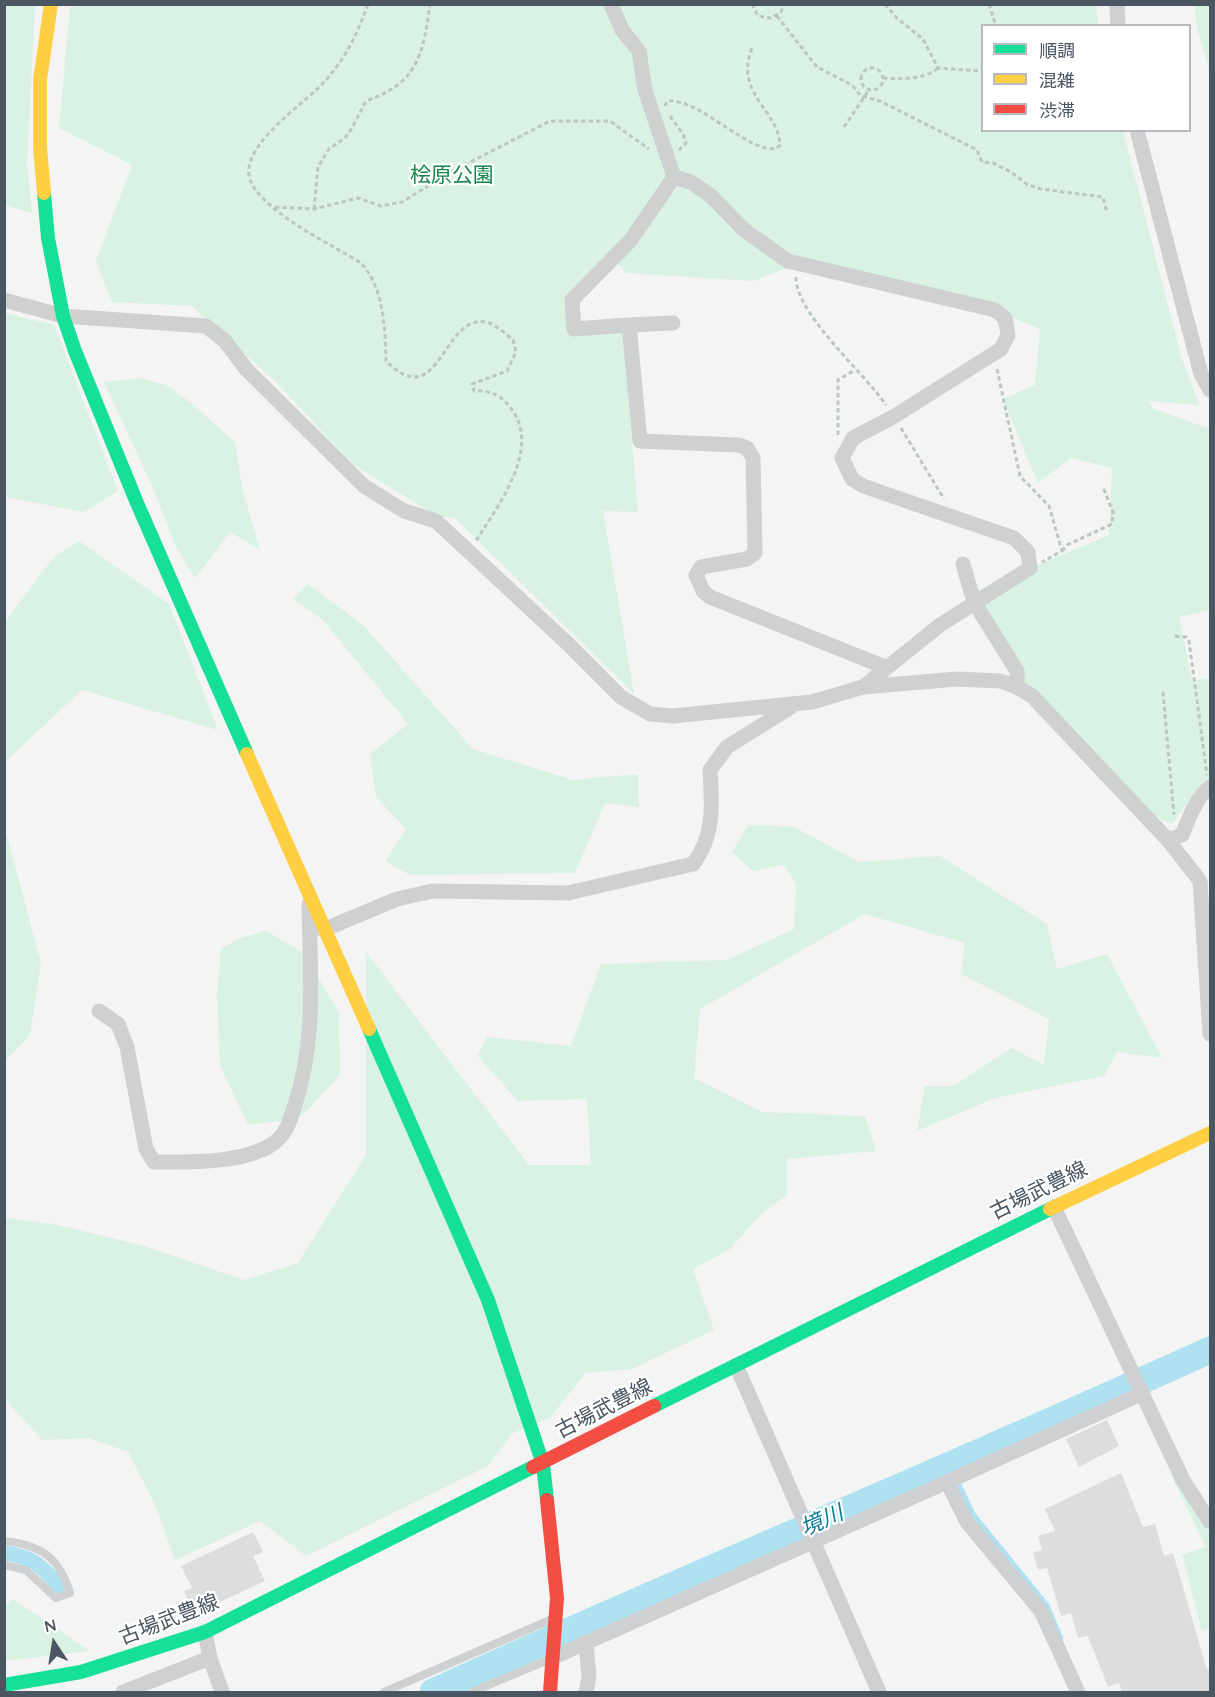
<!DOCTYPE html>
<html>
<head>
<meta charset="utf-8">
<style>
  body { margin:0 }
  #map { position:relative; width:1215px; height:1697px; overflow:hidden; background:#f4f4f4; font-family:Quicksand,"Noto Sans JP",sans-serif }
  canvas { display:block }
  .frame { position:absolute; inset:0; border:6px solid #4a5661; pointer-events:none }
  .legend { position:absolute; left:981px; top:24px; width:210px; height:108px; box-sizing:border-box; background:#fff; border:2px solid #b7bbc0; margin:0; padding:8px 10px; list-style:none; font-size:18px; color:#4a5661 }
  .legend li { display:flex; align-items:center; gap:12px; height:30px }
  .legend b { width:30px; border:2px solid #b7bbc0 }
  .north { position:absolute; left:24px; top:1613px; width:60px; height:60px; -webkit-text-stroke:4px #fff; paint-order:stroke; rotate:348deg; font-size:16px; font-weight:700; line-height:24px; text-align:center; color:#4a5661 }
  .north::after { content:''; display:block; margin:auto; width:21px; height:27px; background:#4a5661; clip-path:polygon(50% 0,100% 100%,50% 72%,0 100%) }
</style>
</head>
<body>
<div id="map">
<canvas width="1215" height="1697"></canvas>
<div class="frame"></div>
<ul class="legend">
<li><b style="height:8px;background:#16e098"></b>順調</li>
<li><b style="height:8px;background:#ffcf43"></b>混雑</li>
<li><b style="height:8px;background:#f24e42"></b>渋滞</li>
</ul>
<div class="north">N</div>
</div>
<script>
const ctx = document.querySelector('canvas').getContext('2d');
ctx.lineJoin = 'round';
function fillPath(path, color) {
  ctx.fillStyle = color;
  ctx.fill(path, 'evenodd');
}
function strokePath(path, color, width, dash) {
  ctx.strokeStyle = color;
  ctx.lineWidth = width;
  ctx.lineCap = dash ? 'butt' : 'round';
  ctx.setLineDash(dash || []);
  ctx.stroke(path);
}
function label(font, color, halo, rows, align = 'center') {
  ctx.font = font + ' Quicksand,"Noto Sans JP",sans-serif';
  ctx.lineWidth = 4.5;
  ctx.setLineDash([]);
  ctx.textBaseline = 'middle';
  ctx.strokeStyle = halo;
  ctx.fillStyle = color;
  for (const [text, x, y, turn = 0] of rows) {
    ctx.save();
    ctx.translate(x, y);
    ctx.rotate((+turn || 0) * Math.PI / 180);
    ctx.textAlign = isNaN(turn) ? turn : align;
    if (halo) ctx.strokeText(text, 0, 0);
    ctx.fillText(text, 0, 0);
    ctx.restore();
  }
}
fillPath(new Path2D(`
  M4 5H35L27 166 32 213 5 205Z
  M88 5H1096L1098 25 982 26V130L1123 131 1181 356 1199 405 1148 401 1154 409 1210 429V610L1179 617 1192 681 1210 678V777L1201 784 1172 824 1145 812 1017 684 977 591 1109 535 1112 468 1071 458 1038 483 1003 399 1035 385 1040 329 968 300 804 261 754 281 625 273 614 258 572 300 575 328 623 333 638 512 603 511 634 694 455 518 436 516 351 463 278 384 192 306 112 302 96 261 132 165 59 128 70 7Z
  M1195 5H1210V73L1197 28Z
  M5 313 54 325 118 491 84 512 5 497Z
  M140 378 166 385 190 402 235 442 242 488 260 550 230 532 195 578 175 545 153 488 104 382Z
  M79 541 169 604 218 730 82 690 5 762V622L54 557Z
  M308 584 362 624 473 749 573 780 638 774 639 807 605 803 575 873 410 875 385 861 406 829 376 797 370 754 408 724 323 620 293 599Z
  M748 825 794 827 859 862 940 856 1047 924 1057 969 1107 954 1162 1058 1117 1052 1104 1076 995 1098 917 1131 925 1086H953L1012 1048 1044 1065 1049 1019 961 974 965 943 865 914 700 1009 694 1078 762 1112 865 1116 876 1151 787 1159V1195L761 1214 729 1250 693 1269 714 1330 632 1369 585 1373 550 1418 513 1433 488 1466 306 1556 260 1521 175 1560 155 1504 128 1452 89 1438 42 1440 5 1399V1218L54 1224 144 1246 244 1280 298 1263 366 1155V952L529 1165H591L587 1099 518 1101 478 1056 486 1037 571 1046 601 964 727 960 794 929 796 884 784 865 753 871 732 852Z
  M5 828 41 963 30 1035 5 1061Z
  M266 931 304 953 339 1013 340 1075 300 1118 248 1125 220 1065 217 993 221 949 240 938Z
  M1173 1475 1210 1534V1628L1202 1631 1182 1555 1206 1547 1172 1477Z
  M13 1599 90 1651 5 1661V1607Z`), '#d9f2e3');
strokePath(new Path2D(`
  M959 1484 973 1514 1047 1605 1061 1638`), '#aee2f0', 4.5);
strokePath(new Path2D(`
  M4 1553C35 1557 41 1566 61 1588`), '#aee2f0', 15);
strokePath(new Path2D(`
  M433 1692C690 1575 952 1467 1210 1350`), '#aee2f0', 27);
fillPath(new Path2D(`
  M1107 1420 1119 1446 1079 1467 1066 1439Z
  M1121 1473 1143 1527 1155 1524 1164 1556 1173 1553 1207 1670 1210 1669V1692H1122L1119 1683 1108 1687 1088 1636 1078 1638 1071 1613 1061 1616 1047 1568 1038 1570 1033 1553 1042 1550 1038 1536 1055 1531 1045 1509Z
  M253 1532 263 1552 253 1556 265 1581 194 1614 184 1591 192 1588 181 1566Z`), '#ddddde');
strokePath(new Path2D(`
  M368 4C357 34 347 56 326 80 307 103 230 150 253 186 274 218 329 243 361 263 384 288 385 328 386 361 440 415 442 314 486 322 495 324 506 334 513 340L516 352 507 371 472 384 474 391C489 390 500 394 510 407 543 448 498 505 476 541
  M752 4 758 16 771 18 781 12 784 4
  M885 4 897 18 923 39 938 68 982 71
  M989 4 996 26
  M777 16 817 67 852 85 861 96 880 101 977 150 982 162 993 163 1011 172 1028 185 1041 189 1103 197 1107 213
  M861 79a11 11 0 1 1 22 0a11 11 0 1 1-22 0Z
  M883 78C899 79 925 80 938 68
  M665 106 667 101C699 97 751 156 777 148L780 145C779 110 732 93 753 46
  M670 116 683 134 686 143 679 150
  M844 127 869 90
  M275 207 314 209 358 198 381 206 402 202 451 172 550 121H610L649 149
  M314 209 318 167 329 149 345 138 352 128 366 101C418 83 423 55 430 4
  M796 277C795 313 866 375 886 405
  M997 369 1020 476 1049 506 1062 551 1042 562
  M901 428 944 499
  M838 435V380L855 370
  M1062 551 1067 545 1112 524 1113 512 1103 487
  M1175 636 1186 637 1189 641 1207 775
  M1163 692 1174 815`), '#bcc7c4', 3, [4.5, 3]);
strokePath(new Path2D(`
  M4 1541C41 1545 59 1557 70 1593L56 1598 26 1570 4 1565
  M384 1692 552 1619
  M472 1692 548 1660`), '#ced0d2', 8);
strokePath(new Path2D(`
  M611 4 622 30 639 51 645 90 674 177 691 182 711 196 744 230 788 261 995 310 1005 318 1008 335 1001 349 893 417 853 438 842 458 852 479 863 486 1014 538 1028 552 1030 568 940 625 863 687
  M1117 4 1118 26
  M1137 130 1201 374 1210 390
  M4 300 63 316 206 326 225 341 246 369 364 486 404 511 436 521 567 643 621 697 650 714 673 716 812 702 863 687 957 679 1000 681 1017 687 1032 696 1168 840 1200 881 1210 1034
  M673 323 629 325 640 441 739 445 747 448 753 458 755 553 747 559 701 567 696 575 703 591 710 597 885 667
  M629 325 574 329 572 300 630 241 674 177
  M963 564 974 602 1017 671V687
  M1168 840 1182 835C1189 819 1196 797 1210 787
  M323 930 397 899 433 891 568 893 693 864C715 836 712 804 710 770L727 747 791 707
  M99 1011 118 1024 127 1047 146 1149 154 1162C189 1162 244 1164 274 1143 286 1134 290 1121 294 1108 317 1040 310 974 309 904
  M1054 1207 1183 1480 1210 1522
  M736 1365 879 1692
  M205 1632 210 1658 222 1692
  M586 1642 589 1678 586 1692
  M552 1658 947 1482
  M123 1692 210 1658
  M1078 1692 1041 1611 967 1522 947 1482 1143 1393`), '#ced0d2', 15);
strokePath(new Path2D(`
  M44 193 48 238 63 316 75 351 137 503 247 754
  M369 1029 488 1300 543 1464 547 1500
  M654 1406 1050 1209
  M4 1685 81 1672 205 1632 533 1467`), '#16e098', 14);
strokePath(new Path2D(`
  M44 193 40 147V80L51 4
  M247 754 369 1029
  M1050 1209 1210 1133`), '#ffcf43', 14);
strokePath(new Path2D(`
  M533 1467 654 1406
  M547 1500 557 1598 550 1692`), '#f24e42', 14);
label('21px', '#17864f', '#fff', [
  ["桧原公園",452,176]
]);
label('21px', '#4a5661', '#fff', [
  ["古場武豊線",1039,1191,-26],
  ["古場武豊線",604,1409,-27],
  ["古場武豊線",169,1620,-21]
]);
label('italic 22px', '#0c7c9b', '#fff', [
  ["境川",822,1521,-24]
]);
</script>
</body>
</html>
